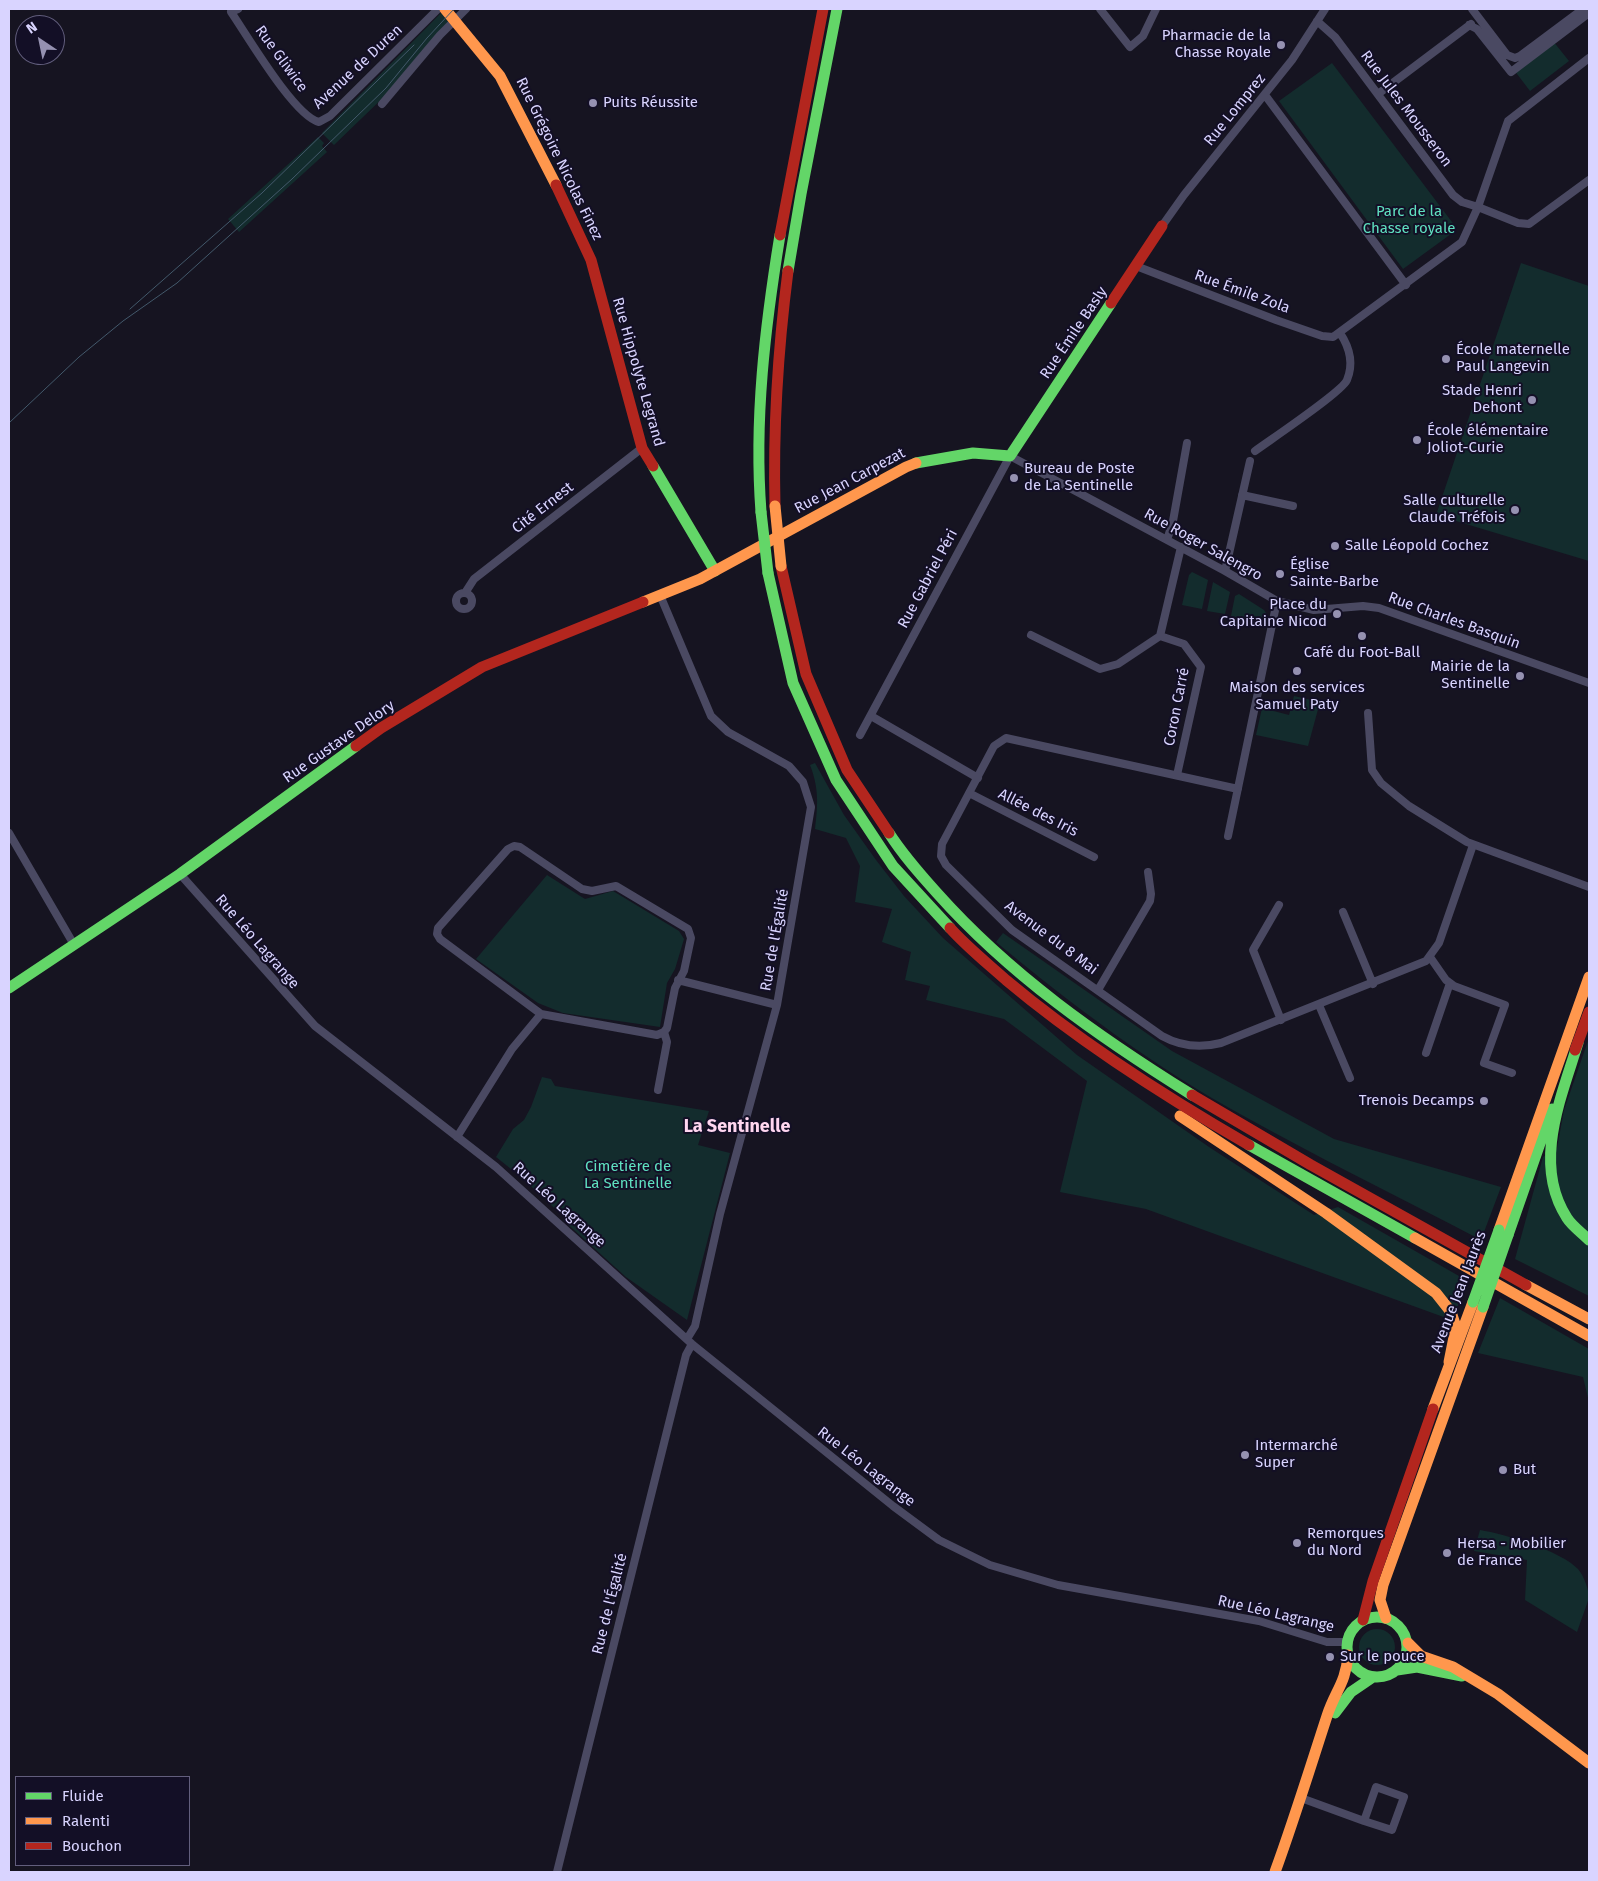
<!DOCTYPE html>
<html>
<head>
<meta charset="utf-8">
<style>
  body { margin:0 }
  #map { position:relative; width:1598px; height:1881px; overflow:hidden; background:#161421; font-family:"Fira Sans",sans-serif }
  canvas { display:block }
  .frame { position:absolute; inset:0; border:10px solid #d9d4ff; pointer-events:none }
  .legend { position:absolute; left:15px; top:1776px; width:175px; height:90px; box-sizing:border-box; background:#130f26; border:1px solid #625e7d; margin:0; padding:6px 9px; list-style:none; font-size:15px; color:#d9d4ff }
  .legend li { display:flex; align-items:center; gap:10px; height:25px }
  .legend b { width:25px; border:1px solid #625e7d }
  .north { position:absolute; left:15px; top:15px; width:50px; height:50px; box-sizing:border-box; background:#130f26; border:1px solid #625e7d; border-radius:50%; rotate:326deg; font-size:14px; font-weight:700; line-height:20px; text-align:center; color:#d9d4ff }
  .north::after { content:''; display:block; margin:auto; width:18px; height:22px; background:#9591b1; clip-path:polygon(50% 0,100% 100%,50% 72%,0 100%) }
</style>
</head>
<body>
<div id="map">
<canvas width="1598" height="1881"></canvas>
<div class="frame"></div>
<ul class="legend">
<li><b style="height:6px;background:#63d668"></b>Fluide</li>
<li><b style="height:6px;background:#ff974d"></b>Ralenti</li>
<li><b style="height:6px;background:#b3261e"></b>Bouchon</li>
</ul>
<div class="north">N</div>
</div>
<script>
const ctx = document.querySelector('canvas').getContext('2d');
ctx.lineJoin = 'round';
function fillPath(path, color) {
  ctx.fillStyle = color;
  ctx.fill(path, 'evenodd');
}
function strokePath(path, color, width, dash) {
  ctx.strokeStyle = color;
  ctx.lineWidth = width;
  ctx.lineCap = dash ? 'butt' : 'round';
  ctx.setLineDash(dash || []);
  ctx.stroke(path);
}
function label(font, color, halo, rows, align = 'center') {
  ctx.font = font + ' "Fira Sans",sans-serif';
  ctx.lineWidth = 4;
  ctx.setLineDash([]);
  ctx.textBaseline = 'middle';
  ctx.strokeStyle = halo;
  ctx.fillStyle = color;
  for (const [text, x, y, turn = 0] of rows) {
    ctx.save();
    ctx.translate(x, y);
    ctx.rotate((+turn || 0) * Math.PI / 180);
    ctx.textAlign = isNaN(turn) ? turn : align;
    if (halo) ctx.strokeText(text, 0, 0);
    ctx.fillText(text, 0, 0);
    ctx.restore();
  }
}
fillPath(new Path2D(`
  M442 12 450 20 390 91 334 145 322 133Z
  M1553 41 1569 61 1530 91 1514 70Z
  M1332 63 1455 226 1451 234 1403 269 1279 101Z
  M318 137 324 143 322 146 327 152 239 232 228 219Z
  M1521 263 1589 286V561L1436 515Z
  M1192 572 1208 580 1202 609 1182 605 1189 575Z
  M1213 582 1230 592 1225 614 1207 611Z
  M1239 594 1264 610 1266 613 1264 623 1231 616 1235 596Z
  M1294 696 1320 702 1308 746 1256 735 1262 708 1289 715Z
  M815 763 844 815 876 860 904 896 943 938 1077 1055 1209 1147 1314 1215 1338 1207 1466 1280 1459 1304 1449 1319 1146 1209 1060 1192 1087 1081 1004 1019 926 1000 930 986 905 980 911 952 882 942 892 909 855 902 860 866 846 838 815 829C818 805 819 788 810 765Z
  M547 875 585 899 613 891 679 931 684 939 675 969 667 983 660 1027 563 1013 538 1003 476 959Z
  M1003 933 1172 1051 1334 1139 1501 1187 1481 1240C1401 1198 1319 1158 1240 1114 1153 1066 1072 1005 996 942Z
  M1589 1038V1296L1515 1259 1543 1157 1557 1148 1564 1110Z
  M542 1077 551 1079 555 1086 709 1111 698 1145 730 1153 687 1320 626 1277 563 1220 565 1218 521 1177 496 1157 513 1129 524 1120 531 1107Z
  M1500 1298 1589 1349V1402L1583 1377 1478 1353Z
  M1480 1530C1505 1534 1561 1551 1578 1569 1584 1576 1589 1590 1589 1598L1577 1632 1525 1600 1527 1560 1474 1551Z
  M1359 1647a18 18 0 1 1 36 0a18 18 0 1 1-36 0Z`), '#132c2d');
strokePath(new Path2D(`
  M238 9 231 12C247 35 294 116 319 122L330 116 438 9
  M1100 9 1130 47 1143 36 1156 9
  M1472 9 1507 55 1515 58 1520 56 1583 9
  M1317 21 1335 37 1453 195 1462 202 1478 207 1508 121 1589 58
  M1469 25 1477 29 1511 72 1589 13
  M1378 94 1471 24
  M1265 95 1406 285
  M382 104 440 35 466 9
  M1162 226 1184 195 1292 60 1325 9
  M1136 266 1276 320 1322 336 1333 337 1462 242 1478 207 1518 223 1529 224 1589 180
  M1255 451C1270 440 1342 392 1347 380 1354 363 1350 348 1340 333
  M1242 495 1293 506
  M1167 540 1173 521 1187 443
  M1225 571 1250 461
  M465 593 474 579 642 448
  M456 601a8 8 0 1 1 16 0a8 8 0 1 1-16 0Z
  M660 595 711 716 728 732 789 766 803 782 811 807 777 1005 720 1214 695 1326 687 1339
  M1031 635 1100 669 1118 664 1160 636 1181 547
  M1160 636 1184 644 1201 667 1177 775
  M1368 713 1372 770 1381 783 1409 806 1467 842 1589 887
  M871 716 978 778
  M860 735 1010 456 1225 571 1277 601 1314 610 1363 606 1379 608 1589 683
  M1238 789 1006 738 994 746 942 844 941 856 946 865 1012 930 1162 1036C1180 1046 1201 1048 1221 1043L1426 961 1439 943 1473 845
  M969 793 1094 857
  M9 833 73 943
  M1228 836 1277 601
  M180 874 315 1026 496 1167 692 1344 893 1506 939 1540 990 1565 1058 1585 1259 1621 1327 1642H1347
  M1279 905 1253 950 1281 1020
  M1343 912 1373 984
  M1430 957 1446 980 1454 986 1505 1005 1484 1063 1512 1073
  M678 980 777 1005
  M1098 990 1150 901 1151 894 1148 872
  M1319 1005 1350 1078
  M1426 1053 1450 983
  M658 1090 667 1042 664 1032
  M457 1137 512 1049 541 1014 440 939 437 934 438 928 508 849 514 846 520 847 582 889 592 891 616 886 688 929 691 938 684 971 675 988 667 1028 664 1032 657 1035 541 1014
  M1301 1798 1364 1821 1376 1787 1404 1797 1392 1830 1364 1821
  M557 1872 686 1355 692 1344`), '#4a4962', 8);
strokePath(new Path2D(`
  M788 271 801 194 837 9
  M916 463 973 453 1010 456 1111 303
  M653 466 715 571
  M761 512C754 419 765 327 780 235
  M768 573 793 683 836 780 893 866 950 928
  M889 833C903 855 919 873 937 893 1010 975 1099 1037 1192 1095
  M9 988 180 874 356 746
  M1578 1043C1561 1098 1532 1164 1567 1218 1572 1226 1582 1233 1589 1240
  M1249 1145 1415 1238
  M1508 1235 1552 1109
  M1347 1647a30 30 0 1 1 60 0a30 30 0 1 1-60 0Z
  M1397 1670 1417 1667 1462 1676
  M1335 1713 1351 1692 1373 1677`), '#63d668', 11);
strokePath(new Path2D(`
  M445 9 500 76 556 185
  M643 602 700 579 906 467 916 463
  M1180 1116 1326 1213 1436 1293 1451 1312 1456 1327 1449 1362
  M1499 1230 1589 977
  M1415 1238 1589 1336
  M1526 1285 1589 1319
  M1433 1409 1473 1302
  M1386 1618 1380 1600 1383 1585 1483 1307
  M1408 1643 1421 1656 1453 1667 1498 1694 1589 1763
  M1275 1872C1294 1820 1310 1768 1327 1716 1335 1691 1346 1683 1348 1655`), '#ff974d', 11);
strokePath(new Path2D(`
  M556 185 591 260 642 448 653 466
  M780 235 823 9
  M1111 303 1162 226
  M775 506C773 427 778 349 788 271
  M781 566 806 674 847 770 889 833
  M356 746 381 728 482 667 643 602
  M950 928C967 947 987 963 1006 980 1081 1043 1164 1096 1249 1145
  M1575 1050 1589 1012
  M1192 1095 1311 1165 1526 1285
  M1363 1620 1373 1581 1433 1409`), '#b3261e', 11);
strokePath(new Path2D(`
  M130 309 262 193 414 45
  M9 423 79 357 123 321 177 283 292 179 386 88 427 38 454 9`), '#43596b', 1);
strokePath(new Path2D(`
  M761 512 768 573
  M1473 1302 1499 1230
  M1483 1307 1508 1235`), '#63d668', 11);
strokePath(new Path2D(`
  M775 506 781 566`), '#ff974d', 11);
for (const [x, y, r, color] of [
  [1281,45,5,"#9591b1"],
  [593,103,5,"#9591b1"],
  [1446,359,5,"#9591b1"],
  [1532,400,5,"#9591b1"],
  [1417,440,5,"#9591b1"],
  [1014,478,5,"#9591b1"],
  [1515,510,5,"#9591b1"],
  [1335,546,5,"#9591b1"],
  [1280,574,5,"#9591b1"],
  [1337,614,5,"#9591b1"],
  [1362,636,5,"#9591b1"],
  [1297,671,5,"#9591b1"],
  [1520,676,5,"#9591b1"],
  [1484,1101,5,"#9591b1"],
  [1245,1455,5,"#9591b1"],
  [1503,1470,5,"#9591b1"],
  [1297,1543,5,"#9591b1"],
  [1447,1553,5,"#9591b1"],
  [1330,1657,5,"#9591b1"]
]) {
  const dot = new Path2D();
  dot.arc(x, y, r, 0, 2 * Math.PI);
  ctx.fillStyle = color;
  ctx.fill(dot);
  strokePath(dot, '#130f26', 2);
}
label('15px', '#d9d4ff', '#130f26', [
  ["Pharmacie de la",1271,36,"right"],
  ["Chasse Royale",1271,53,"right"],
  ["Puits Réussite",603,103],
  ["École maternelle",1456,350],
  ["Paul Langevin",1456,367],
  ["Stade Henri",1522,391,"right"],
  ["Dehont",1522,408,"right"],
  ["École élémentaire",1427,431],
  ["Joliot-Curie",1427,448],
  ["Bureau de Poste",1024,469],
  ["de La Sentinelle",1024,486],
  ["Salle culturelle",1505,501,"right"],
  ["Claude Tréfois",1505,518,"right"],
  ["Salle Léopold Cochez",1345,546],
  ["Église",1290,565],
  ["Sainte-Barbe",1290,582],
  ["Place du",1327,605,"right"],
  ["Capitaine Nicod",1327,622,"right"],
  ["Café du Foot-Ball",1362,653,"center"],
  ["Mairie de la",1510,667,"right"],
  ["Sentinelle",1510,684,"right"],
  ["Maison des services",1297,688,"center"],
  ["Samuel Paty",1297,705,"center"],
  ["Trenois Decamps",1474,1101,"right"],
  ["Intermarché",1255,1446],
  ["Super",1255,1463],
  ["But",1513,1470],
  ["Remorques",1307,1534],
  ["du Nord",1307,1551],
  ["Hersa - Mobilier",1457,1544],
  ["de France",1457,1561],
  ["Sur le pouce",1340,1657]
], 'left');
label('15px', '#d9d4ff', '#130f26', [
  ["Rue Gliwice",281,59,54],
  ["Avenue de Duren",358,67,-43],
  ["Rue Jules Mousseron",1406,109,53],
  ["Rue Lomprez",1235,110,-51],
  ["Rue Grégoire Nicolas Finez",559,159,64],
  ["Rue Émile Zola",1242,292,20],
  ["Rue Émile Basly",1074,333,-56],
  ["Rue Hippolyte Legrand",638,372,74],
  ["Rue Jean Carpezat",850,481,-28],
  ["Cité Ernest",543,508,-38],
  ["Rue Roger Salengro",1203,545,29],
  ["Rue Gabriel Péri",928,579,-62],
  ["Rue Charles Basquin",1454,621,20],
  ["Coron Carré",1177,707,-79],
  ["Rue Gustave Delory",339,742,-35],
  ["Allée des Iris",1038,813,27],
  ["Avenue du 8 Mai",1051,938,37],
  ["Rue de l'Égalité",775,940,-80],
  ["Rue Léo Lagrange",257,942,49],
  ["Rue Léo Lagrange",559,1205,42],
  ["Avenue Jean Jaurès",1459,1292,-69],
  ["Rue Léo Lagrange",866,1467,38],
  ["Rue de l'Égalité",610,1604,-76],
  ["Rue Léo Lagrange",1276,1614,13]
]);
label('15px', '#5fe0c0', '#130f26', [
  ["Parc de la",1409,212],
  ["Chasse royale",1409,229],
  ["Cimetière de",628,1167],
  ["La Sentinelle",628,1184]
]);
label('bold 18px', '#ffd6f0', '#130f26', [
  ["La Sentinelle",737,1127]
]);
</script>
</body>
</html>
